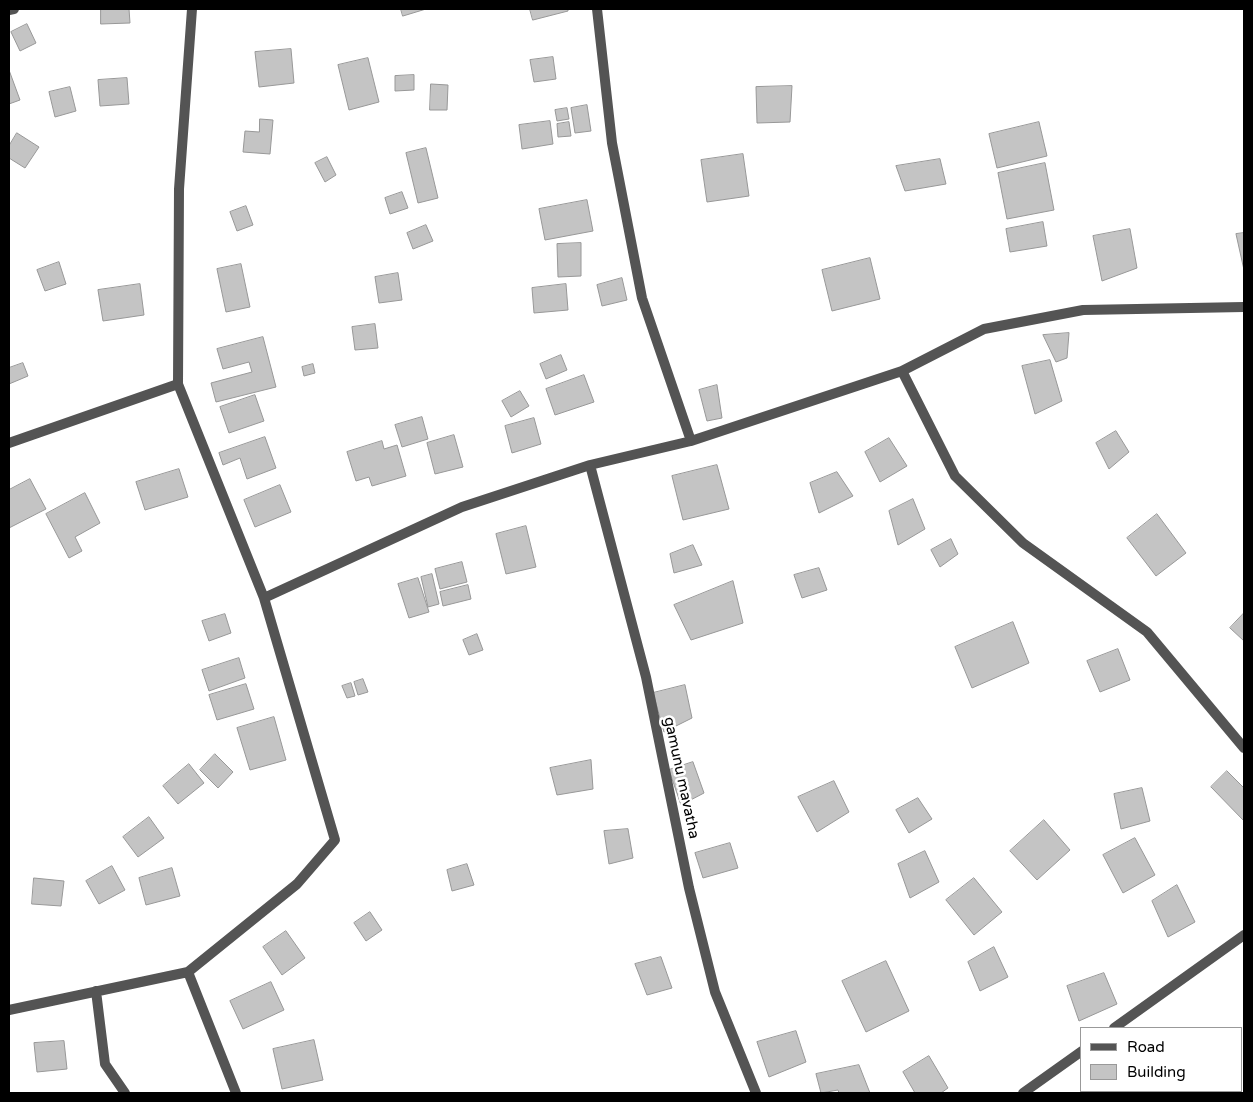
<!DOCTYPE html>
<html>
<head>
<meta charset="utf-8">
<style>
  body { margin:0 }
  #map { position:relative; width:1253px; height:1102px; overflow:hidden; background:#fff; font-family:"Varela Round",sans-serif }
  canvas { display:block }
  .frame { position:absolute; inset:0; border:10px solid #000; pointer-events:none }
  .legend { position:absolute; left:1080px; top:1027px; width:162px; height:65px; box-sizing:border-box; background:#fff; border:1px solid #999; margin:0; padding:6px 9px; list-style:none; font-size:15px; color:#000 }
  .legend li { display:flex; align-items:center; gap:10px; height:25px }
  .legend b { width:25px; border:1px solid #999 }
</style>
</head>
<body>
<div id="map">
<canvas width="1253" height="1102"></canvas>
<div class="frame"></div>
<ul class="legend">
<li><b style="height:6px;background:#545454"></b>Road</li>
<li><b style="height:14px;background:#c4c4c4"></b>Building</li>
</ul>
</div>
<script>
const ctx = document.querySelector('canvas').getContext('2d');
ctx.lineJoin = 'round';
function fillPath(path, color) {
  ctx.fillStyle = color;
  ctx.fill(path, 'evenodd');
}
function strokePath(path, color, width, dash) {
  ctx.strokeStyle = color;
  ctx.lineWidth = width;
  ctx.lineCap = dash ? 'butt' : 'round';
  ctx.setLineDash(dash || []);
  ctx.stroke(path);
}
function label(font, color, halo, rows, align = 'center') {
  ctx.font = font + ' "Varela Round",sans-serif';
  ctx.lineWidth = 5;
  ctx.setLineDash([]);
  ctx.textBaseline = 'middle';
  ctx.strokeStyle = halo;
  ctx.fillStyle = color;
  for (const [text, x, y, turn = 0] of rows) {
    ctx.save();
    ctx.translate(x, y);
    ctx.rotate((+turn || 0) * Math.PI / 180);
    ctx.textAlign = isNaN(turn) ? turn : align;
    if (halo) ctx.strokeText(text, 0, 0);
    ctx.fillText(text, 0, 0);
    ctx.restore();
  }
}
const building = new Path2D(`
  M101 9H129L130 23 101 24Z
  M401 9H426L403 16Z
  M530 9H568V11L533 20Z
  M27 24 36 43 20 51 11 32Z
  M291 49 294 83 259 87 255 52Z
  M553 57 556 79 534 82 530 60Z
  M368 58 379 102 349 110 338 65Z
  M9 70 20 100 9 104Z
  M414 75V90L395 91V76Z
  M127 78 129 104 100 106 98 80Z
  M431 84 448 85 447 110H430Z
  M792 86 790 122 757 123 756 87Z
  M70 87 76 111 55 117 49 92Z
  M587 105 591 131 575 133 571 108Z
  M567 108 569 119 557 121 555 110Z
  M260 119 273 120 270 154 243 152 245 131 259 132Z
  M550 121 553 144 522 149 519 125Z
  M569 122 571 136 558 137 557 124Z
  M1039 122 1047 156 997 168 989 134Z
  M17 133 39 147 25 168 9 158V146Z
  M426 148 438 198 418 203 406 153Z
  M743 154 749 196 707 202 701 160Z
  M327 157 336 175 325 182 315 163Z
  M940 159 946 184 905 191 896 166Z
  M1045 163 1054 210 1007 219 998 173Z
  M402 192 408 208 390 214 385 198Z
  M587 200 593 231 545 240 539 209Z
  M246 206 253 225 237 231 230 212Z
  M1043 222 1047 246 1010 252 1006 229Z
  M426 225 433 241 413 249 407 233Z
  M1130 229 1137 268 1102 281 1093 236Z
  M1244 233V270L1236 234Z
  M581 243V276L558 277 557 244Z
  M870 258 880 299 832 311 822 270Z
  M59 262 66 284 45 291 37 270Z
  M241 264 250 307 226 312 217 269Z
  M398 273 402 300 379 303 375 277Z
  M622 278 627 300 602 306 597 285Z
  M140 284 144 315 103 321 98 290Z
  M566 284 568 310 534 313 532 288Z
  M375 324 378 348 355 350 352 327Z
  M1069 333 1067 358 1056 362 1043 335Z
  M263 337 276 387 216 402 211 383 252 372 249 362 223 369 217 349Z
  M561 355 567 370 546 379 540 364Z
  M1050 360 1062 401 1035 414 1022 366Z
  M23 363 28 376 9 384V368Z
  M313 364 315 373 304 376 302 367Z
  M584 375 594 402 555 415 546 389Z
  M717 385 722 418 707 421 699 390Z
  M520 391 529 406 511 417 502 401Z
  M255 395 264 421 229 433 220 407Z
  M422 417 428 439 402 447 395 425Z
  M534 418 541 444 512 453 505 426Z
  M1116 431 1129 452 1109 469 1096 443Z
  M454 435 463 467 435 474 427 443Z
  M265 437 276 468 247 479 240 458 223 465 219 453Z
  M889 438 907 466 880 482 865 452Z
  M382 441 384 449 397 445 406 476 372 486 369 477 356 481 347 452Z
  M717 465 729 509 683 520 672 476Z
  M179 469 188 497 145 510 136 482Z
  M837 472 853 496 819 513 810 483Z
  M30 479 46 509 9 528V490Z
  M280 485 291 512 255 527 244 500Z
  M85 493 100 523 75 537 82 551 69 558 46 514Z
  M913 499 925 529 898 545 889 511Z
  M1157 514 1186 553 1156 576 1127 538Z
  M526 526 536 567 506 574 496 534Z
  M951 539 958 554 940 567 931 550Z
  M693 545 702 565 674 573 670 554Z
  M462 562 467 582 440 589 435 569Z
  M819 568 827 590 802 598 794 575Z
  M432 574 439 604 428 607 421 577Z
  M418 578 429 612 409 618 398 584Z
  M733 581 743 623 691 640 674 605Z
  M468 585 471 599 443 606 440 592Z
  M1244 613V641L1230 628Z
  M225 614 231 633 209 641 202 621Z
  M1013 622 1029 663 972 688 955 647Z
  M477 634 483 650 469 655 463 640Z
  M1118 649 1130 680 1100 692 1087 661Z
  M239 658 245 678 209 691 202 670Z
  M363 679 368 692 358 695 354 682Z
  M351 683 355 696 347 698 342 686Z
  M246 684 254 709 217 720 209 695Z
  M685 685 692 718 664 732 653 693Z
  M274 717 286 760 250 770 237 728Z
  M215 754 233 772 218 788 200 770Z
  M591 760 593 789 557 795 550 768Z
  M693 762 704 793 681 805 669 770Z
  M189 764 204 783 178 804 163 786Z
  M1227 771 1244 788V821L1211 787Z
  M834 781 849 812 817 832 798 797Z
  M1142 788 1150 821 1121 829 1114 794Z
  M918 798 932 819 909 833 896 810Z
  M149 817 164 838 138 857 123 837Z
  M1044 820 1070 850 1037 880 1010 851Z
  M628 829 633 858 609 864 604 831Z
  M1135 838 1155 875 1123 893 1103 855Z
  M730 843 738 868 703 878 695 853Z
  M925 851 939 882 910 898 898 864Z
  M467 864 474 885 452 891 447 870Z
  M112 866 125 890 99 904 86 881Z
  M172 868 180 896 146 905 139 878Z
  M34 878 64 881 61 906 32 904Z
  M974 878 1002 912 974 935 946 900Z
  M1177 885 1195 922 1168 937 1152 901Z
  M370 912 382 930 366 941 354 923Z
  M286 931 305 958 282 975 263 947Z
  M994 947 1008 977 980 991 968 962Z
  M661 957 672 988 647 995 635 964Z
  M886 961 909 1011 866 1032 842 981Z
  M1104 973 1117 1004 1079 1021 1067 986Z
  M271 982 284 1010 243 1029 230 1001Z
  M796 1031 806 1062 769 1077 757 1042Z
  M314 1040 323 1080 282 1089 273 1049Z
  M64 1041 67 1069 37 1072 34 1043Z
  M929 1056 948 1088 941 1093H915L903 1072Z
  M859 1065 870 1093H839L838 1090 821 1093 816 1074Z`);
fillPath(building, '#c4c4c4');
strokePath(building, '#989898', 1);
strokePath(new Path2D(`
  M597 9 612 143 642 298 691 441
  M9 10 14 9
  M902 371 955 476 1023 543 1147 632 1244 748
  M9 443 178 384
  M590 465 646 677 689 888 715 992 756 1093
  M264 598 462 507 590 465 691 441 902 371 984 329 1083 310 1244 307
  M188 972 236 1093
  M96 991 105 1064 125 1093
  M9 1010 188 972 297 884 335 840 264 598 178 384 179 189 192 9
  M1114 1028 1244 935
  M1023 1093 1082 1051`), '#545454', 10);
label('15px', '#000', '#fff', [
  ["gamunu mavatha",681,778,78]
]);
</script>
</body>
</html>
